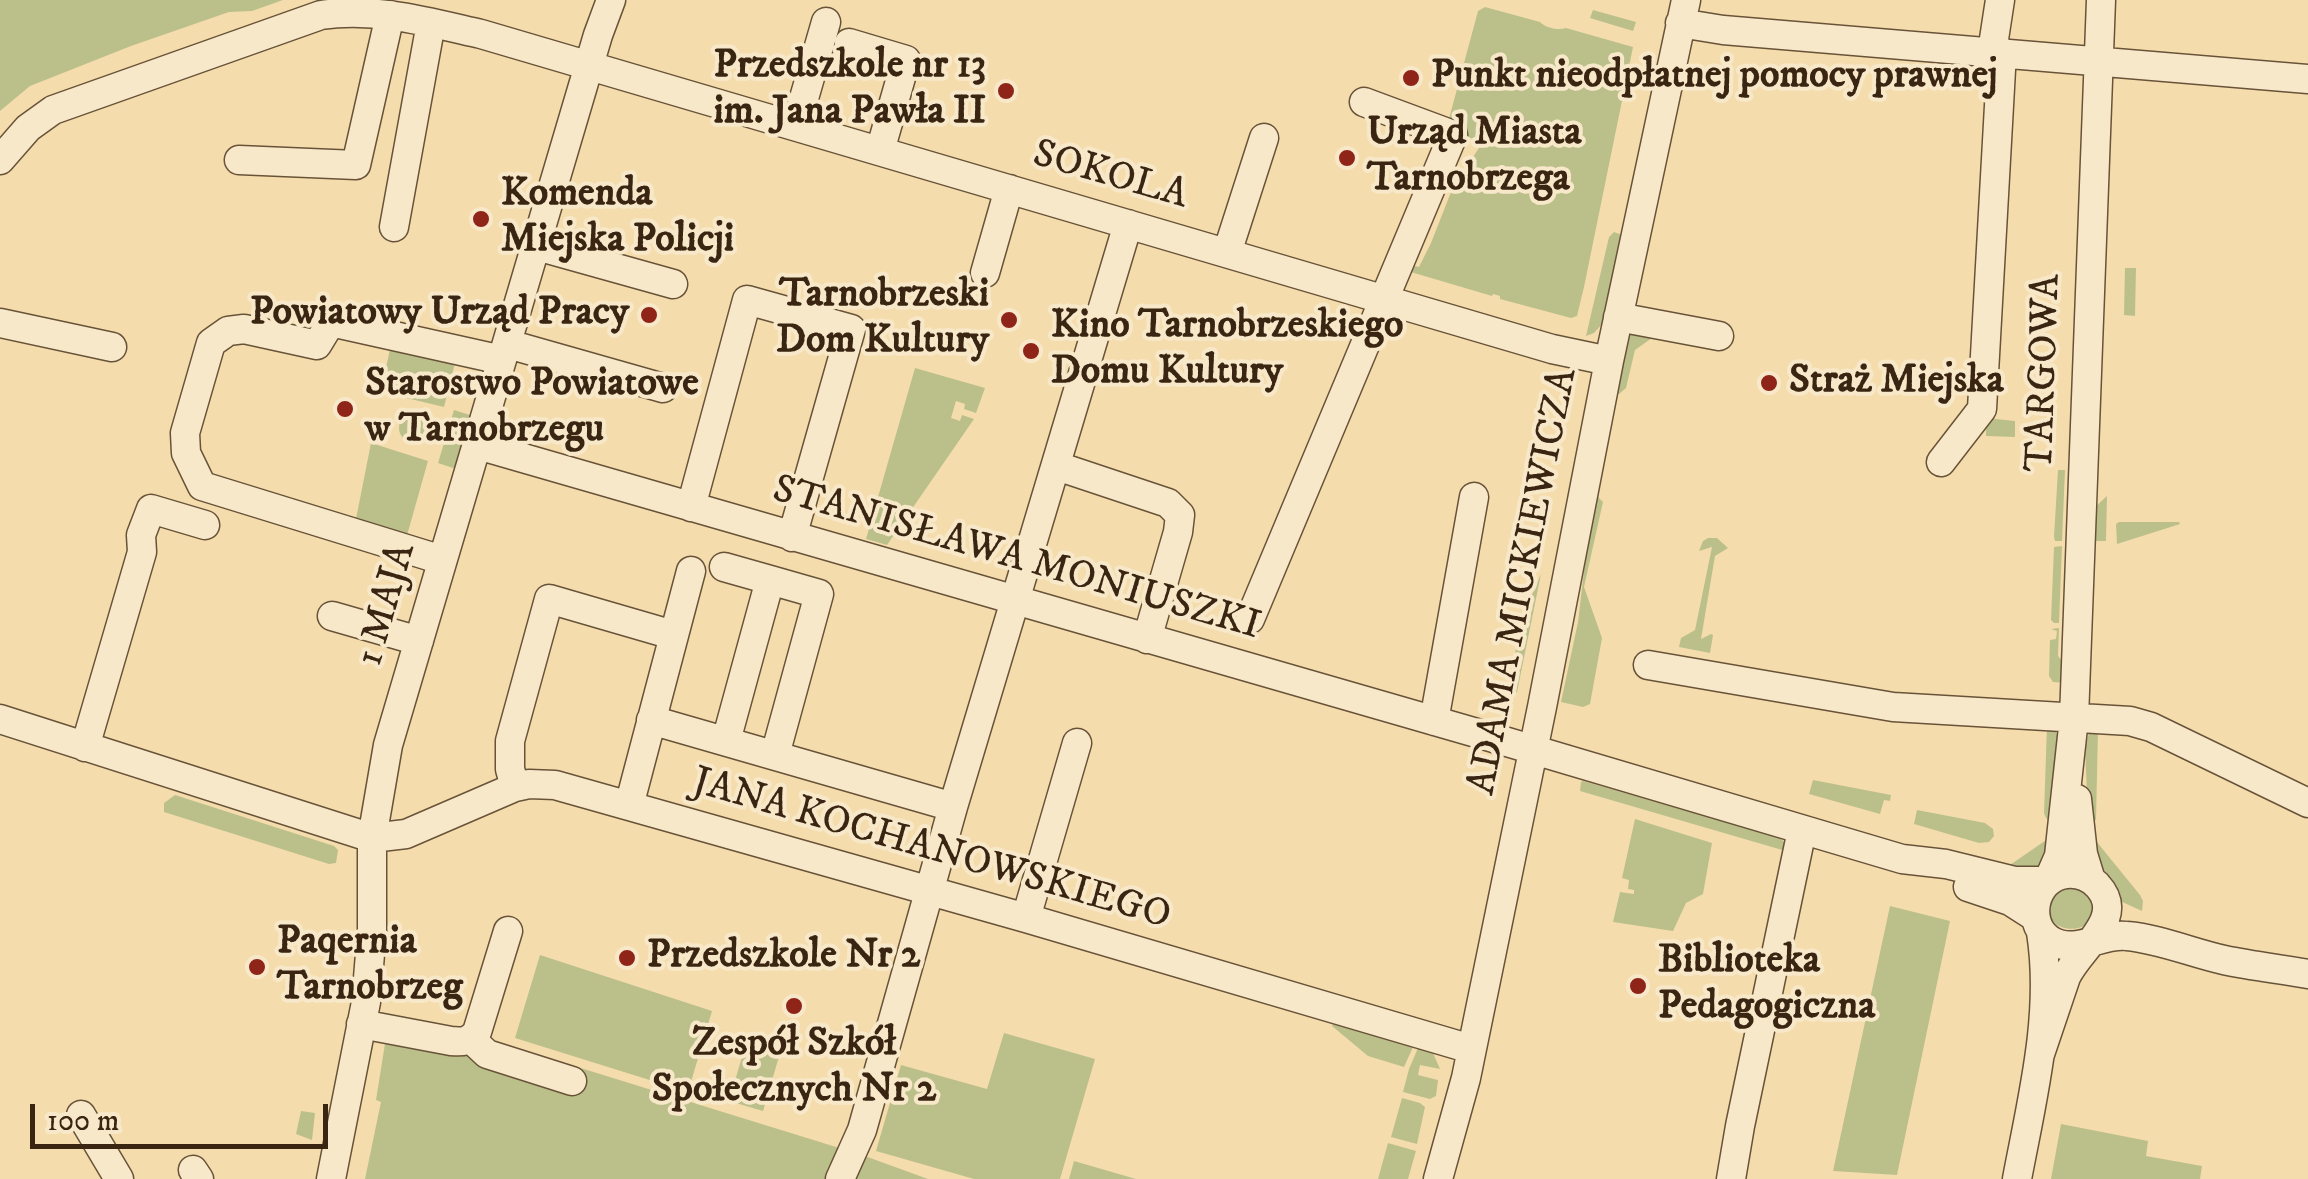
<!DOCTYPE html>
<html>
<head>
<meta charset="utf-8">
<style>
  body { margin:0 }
  #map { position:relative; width:2308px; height:1179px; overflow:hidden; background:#f5dcad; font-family:"IM FELL DW Pica",serif }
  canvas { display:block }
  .scale { position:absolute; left:30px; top:1104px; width:298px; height:45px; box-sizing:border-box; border:5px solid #392511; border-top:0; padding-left:12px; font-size:30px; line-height:35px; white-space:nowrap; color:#392511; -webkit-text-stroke:8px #f8e8ca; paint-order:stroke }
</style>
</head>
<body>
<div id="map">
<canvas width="2308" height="1179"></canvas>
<div class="scale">100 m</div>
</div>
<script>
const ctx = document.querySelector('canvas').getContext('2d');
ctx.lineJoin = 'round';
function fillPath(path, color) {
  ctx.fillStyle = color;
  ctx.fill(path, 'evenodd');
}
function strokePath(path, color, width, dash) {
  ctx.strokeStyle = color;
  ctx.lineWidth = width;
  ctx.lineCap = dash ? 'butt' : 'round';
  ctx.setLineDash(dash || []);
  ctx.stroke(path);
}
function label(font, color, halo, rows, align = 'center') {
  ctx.font = font + ' "IM FELL DW Pica",serif';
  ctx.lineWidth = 8;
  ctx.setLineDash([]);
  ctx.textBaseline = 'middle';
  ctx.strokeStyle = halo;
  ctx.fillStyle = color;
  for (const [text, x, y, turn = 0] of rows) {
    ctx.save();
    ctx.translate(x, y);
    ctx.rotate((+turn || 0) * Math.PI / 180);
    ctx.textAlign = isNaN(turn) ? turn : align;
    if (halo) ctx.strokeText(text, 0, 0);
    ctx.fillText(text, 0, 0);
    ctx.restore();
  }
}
fillPath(new Path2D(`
  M0 0H283L252 11 229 12 131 46 30 86 0 111Z
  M1485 7 1540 22C1545 27 1557 31 1566 28L1633 47 1584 287 1577 316 1571 318 1500 299V296L1493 294 1492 296 1404 270 1407 264 1419 267 1431 243 1453 187 1483 142 1446 130 1478 11Z
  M1593 10 1636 22 1633 31 1590 18Z
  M1614 232 1622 235 1603 323 1594 333 1586 336 1609 237Z
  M2125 268H2136L2135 316 2124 315Z
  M1655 332 1652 338 1635 350 1626 388 1619 394H1615L1626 338 1632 333Z
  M390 349 455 363 444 407 381 392Z
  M915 368 985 388 976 413 964 409 965 404 956 401 951 418 960 421 962 415 974 419 887 545 866 539Z
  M454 410 473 416 459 465 453 468 438 463Z
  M399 428a14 14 0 1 1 28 0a14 14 0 1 1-28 0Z
  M1986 418 2015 421V437L1986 436Z
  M371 443 428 461 406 539 355 524Z
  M2058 470H2065L2062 541H2055L2054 537Z
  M2107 496 2106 541H2096L2092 538 2094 508Z
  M1598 497 1603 502 1584 587 1602 638 1590 704 1583 707 1561 702 1578 622 1592 503Z
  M2119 522H2179L2180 524 2117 544 2116 524Z
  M1708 538H1717L1728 548 1715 556 1701 639 1711 634 1713 635 1710 653 1679 647 1681 638 1695 630 1712 547 1699 551 1703 541Z
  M2062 546 2059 623H2054L2051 620 2054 547Z
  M1541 574 1517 692 1515 693 1508 687 1523 615Z
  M2059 628 2058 656 2066 666V683L2053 682 2049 676 2050 640 2056 639 2057 631 2051 629Z
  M2047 726 2055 731 2059 737 2050 821 2046 818 2044 813Z
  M2098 729 2096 820 2088 822 2085 745 2089 734Z
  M1813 780 1891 795 1890 801 1884 800 1880 814 1809 794Z
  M1583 781 1780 838 1786 844 1789 852 1580 791 1581 782Z
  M175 795 334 846 338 850 336 863 329 864 164 812V803Z
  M1917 810 1985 823 1993 829 1994 836 1989 842 1979 843 1914 824Z
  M1635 819 1712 843 1703 894 1686 903 1673 931 1613 922 1620 892 1634 894V890L1628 889 1629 880 1622 878Z
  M2052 836 2054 837 2040 868 2007 867Z
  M2092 836 2140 895 2143 901 2142 911 2120 901 2094 867Z
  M2058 886 2086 889C2088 893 2093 901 2093 906 2095 932 2064 935 2049 919L2047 897Z
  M1890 906 1950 921 1897 1175 1833 1171Z
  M540 955 712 1011 688 1092 515 1038Z
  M1333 1024 1413 1047 1404 1067 1368 1056 1332 1026Z
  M388 1025 490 1040 862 1155 928 1179H365L381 1102 376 1100Z
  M749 1033 783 1043 763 1111 729 1101Z
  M1004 1033 1095 1059 1060 1179H974L876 1151 901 1065 987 1089Z
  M1418 1048 1433 1053 1440 1069 1420 1065 1418 1075 1438 1080 1436 1096 1430 1099 1403 1092 1409 1069Z
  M1402 1098 1420 1103 1425 1107 1417 1144 1391 1137Z
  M301 1111 315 1113 312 1140 296 1134Z
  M2061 1124 2148 1141 2146 1156 2202 1166 2200 1179H2051Z
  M1388 1143 1416 1151 1408 1179H1378Z
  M1074 1161 1136 1179H1069Z`), '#bbc08b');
const minor = new Path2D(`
  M1680 23 1723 30 2308 79
  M849 43 906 60 880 151
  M1992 52 2000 0
  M796 126 826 22
  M0 160 28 128 53 110 321 15C376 7 428 22 481 34L1552 349 1609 361
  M239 160 356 165 390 15
  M394 227 431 23
  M537 246 673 284
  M1227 253 1264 138
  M985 273 1009 189
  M1618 317 1719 336
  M0 323 112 347
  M508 344 663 388
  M478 445 1487 736 1902 859 1946 864 2015 881H2048
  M1941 462 1982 409 2002 52
  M1057 466 1168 503 1180 515 1178 532 1147 639
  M691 507 747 300 851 329 792 537
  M442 560 202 486 186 453 185 433 211 343 228 331 244 329 317 345 331 322 502 360
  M724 567 770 580
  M332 616 419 641
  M1250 619 1453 135 1364 102
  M1648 665 1893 707 2130 721 2151 727 2308 803
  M0 719 372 838 406 834 515 787 529 784 555 785 1026 918 1471 1049
  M651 720 953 807
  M1434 721 1474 497
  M726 741 770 580 819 594 775 755
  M85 747 142 552 141 535 151 509 205 525
  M515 787 510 769V741L549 599 673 635
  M2077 799 2083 854 2091 880
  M629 806 691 571
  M2048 881 2059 856 2074 718 2101 0
  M1968 887 2010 901 2035 917
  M1026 918 1077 743
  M361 1024 451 1041C463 1042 469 1042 477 1032L508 931
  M471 1039 487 1054 572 1081
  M2040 1054 2066 977C2079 948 2128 918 2097 885 2087 875 2074 872 2061 875 2029 884 2025 934 2059 944 2081 951 2104 933 2127 936 2160 939 2192 953 2224 960 2252 966 2280 969 2308 974
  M81 1115 119 1179
  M193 1170 199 1179
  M331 1179 366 1002 372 930V838L388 745 598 35 611 0
  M840 1179 862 1130 953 807 1128 224
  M1438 1179 1466 1078 1542 707 1609 361 1686 0
  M1731 1179 1740 1126 1802 830
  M2017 1179C2032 1099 2054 1014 2041 932`);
strokePath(minor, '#685338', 31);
strokePath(minor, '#f8e8ca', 28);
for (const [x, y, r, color] of [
  [1411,78,10,"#8f2418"],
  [1006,91,10,"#8f2418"],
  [1347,158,10,"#8f2418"],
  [481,219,10,"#8f2418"],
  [649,315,10,"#8f2418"],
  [1009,320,10,"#8f2418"],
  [1031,351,10,"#8f2418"],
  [1769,383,10,"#8f2418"],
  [345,409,10,"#8f2418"],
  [627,958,10,"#8f2418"],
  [257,967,10,"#8f2418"],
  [1638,986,10,"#8f2418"],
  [794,1006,10,"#8f2418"]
]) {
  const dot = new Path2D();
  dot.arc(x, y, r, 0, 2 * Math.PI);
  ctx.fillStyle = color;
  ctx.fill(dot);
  strokePath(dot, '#f8e8ca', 4);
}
label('bold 40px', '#392511', '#f8e8ca', [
  ["Przedszkole nr 13",986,68,"right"],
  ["im. Jana Pawła II",986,114,"right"],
  ["Punkt nieodpłatnej pomocy prawnej",1431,78],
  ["Urząd Miasta",1367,135],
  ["Tarnobrzega",1367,181],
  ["Komenda",501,196],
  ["Miejska Policji",501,242],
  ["Tarnobrzeski",989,297,"right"],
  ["Dom Kultury",989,343,"right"],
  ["Powiatowy Urząd Pracy",629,315,"right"],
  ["Kino Tarnobrzeskiego",1051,328],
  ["Domu Kultury",1051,374],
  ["Straż Miejska",1789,383],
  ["Starostwo Powiatowe",365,386],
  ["w Tarnobrzegu",365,432],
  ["Paqernia",277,944],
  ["Tarnobrzeg",277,990],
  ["Przedszkole Nr 2",647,958],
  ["Biblioteka",1658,963],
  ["Pedagogiczna",1658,1009],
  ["Zespół Szkół",794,1046,"center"],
  ["Społecznych Nr 2",794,1092,"center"]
], 'left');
label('40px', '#392511', '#f8e8ca', [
  ["SOKOLA",1110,177,16],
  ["TARGOWA",2046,373,-88],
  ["STANISŁAWA MONIUSZKI",1016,560,16],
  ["ADAMA MICKIEWICZA",1525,582,-79],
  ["1 MAJA",388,605,-74],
  ["JANA KOCHANOWSKIEGO",931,851,16]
]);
</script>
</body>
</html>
